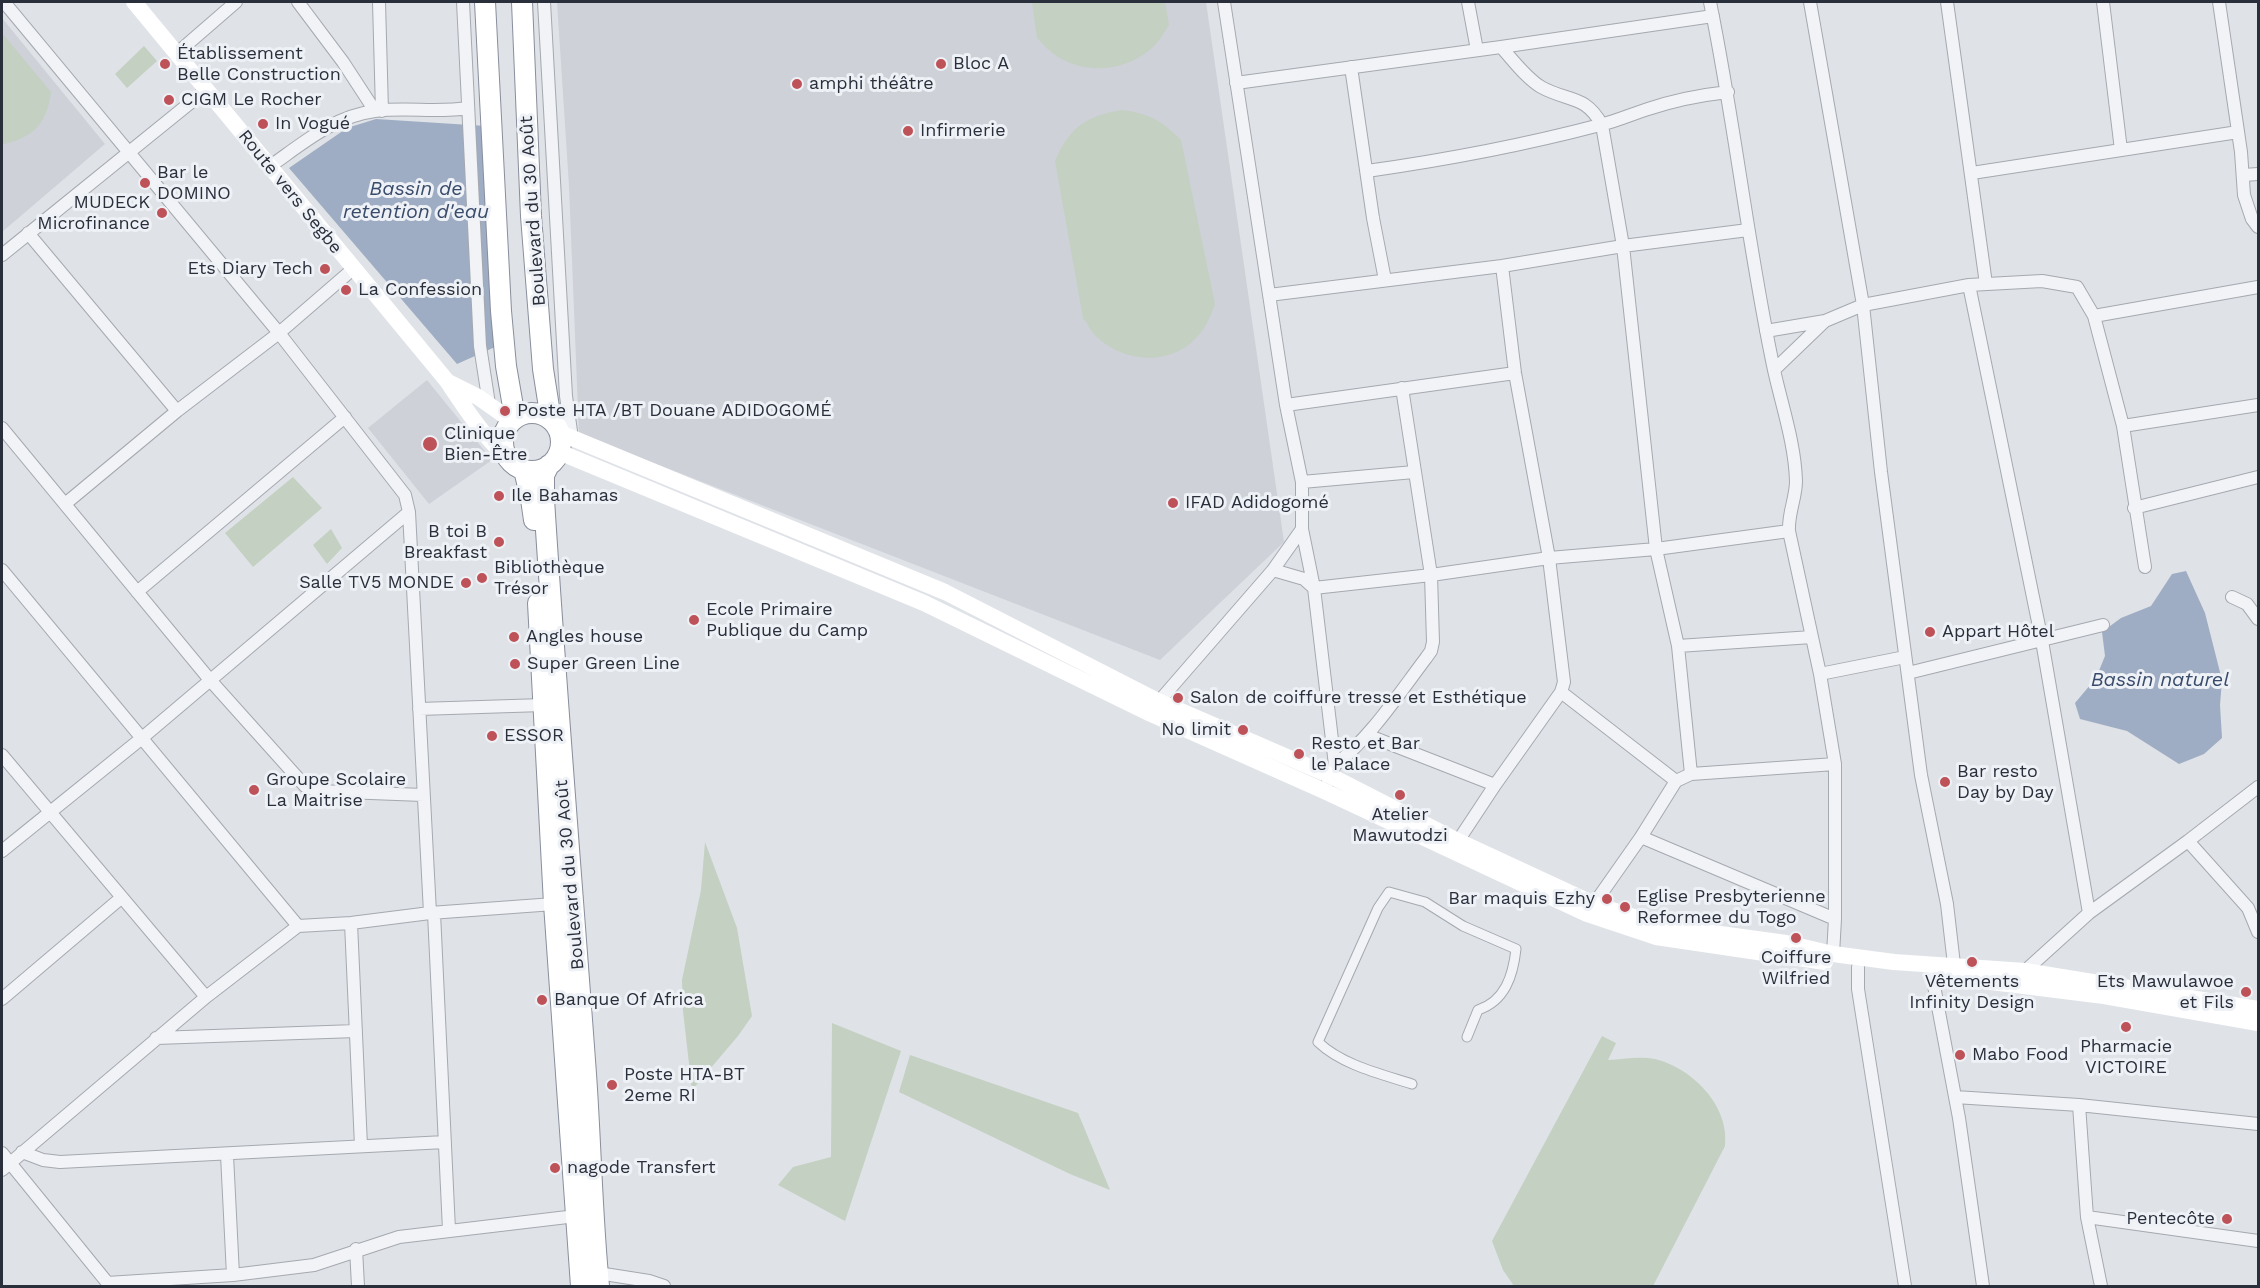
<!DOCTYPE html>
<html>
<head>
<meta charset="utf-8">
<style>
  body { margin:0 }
  #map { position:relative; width:2260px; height:1288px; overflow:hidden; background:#dfe2e7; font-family:"Work Sans",sans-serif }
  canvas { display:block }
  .frame { position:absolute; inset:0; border:3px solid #2a2f3c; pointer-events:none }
</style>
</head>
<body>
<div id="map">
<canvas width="2260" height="1288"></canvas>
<div class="frame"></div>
</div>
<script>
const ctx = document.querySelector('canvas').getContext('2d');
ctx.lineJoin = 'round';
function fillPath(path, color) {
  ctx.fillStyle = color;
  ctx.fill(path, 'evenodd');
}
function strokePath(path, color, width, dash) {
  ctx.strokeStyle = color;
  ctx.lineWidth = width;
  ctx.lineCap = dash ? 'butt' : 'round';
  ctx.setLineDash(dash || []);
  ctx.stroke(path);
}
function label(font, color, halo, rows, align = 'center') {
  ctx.font = font + ' "Work Sans",sans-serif';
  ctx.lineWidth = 6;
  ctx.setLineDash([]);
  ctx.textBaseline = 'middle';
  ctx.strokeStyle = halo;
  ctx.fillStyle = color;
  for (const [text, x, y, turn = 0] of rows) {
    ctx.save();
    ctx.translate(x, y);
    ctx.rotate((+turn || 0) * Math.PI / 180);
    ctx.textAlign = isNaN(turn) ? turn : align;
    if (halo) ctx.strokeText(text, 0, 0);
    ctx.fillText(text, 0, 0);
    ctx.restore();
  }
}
fillPath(new Path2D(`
  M557 2H1206L1284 542 1160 660 579 434 569 186Z
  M2 18 105 144 2 232Z
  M427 380 492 460 429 504 368 428Z`), '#ced1d8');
fillPath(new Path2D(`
  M1032 2H1165L1169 25C1164 32 1159 42 1152 48 1126 71 1088 75 1058 57 1050 52 1043 44 1037 38Z
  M2 33 51 92C47 123 34 137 4 144H2Z
  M144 46 157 61 127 88 115 74Z
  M1122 110C1150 114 1161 120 1181 140L1215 304C1210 317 1205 330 1194 340 1167 366 1123 362 1097 337 1091 332 1088 324 1083 318L1055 161C1070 127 1086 116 1122 110Z
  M293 477 322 508 253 567 225 533Z
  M331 529 342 548 327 564 313 545Z
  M705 842 737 928 752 1016 738 1036 692 1090 683 1011 682 980 701 890Z
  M832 1023 901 1051 845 1221 778 1185 793 1167 831 1157Z
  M1602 1036 1616 1043 1608 1060C1623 1059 1639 1056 1655 1059 1692 1068 1730 1106 1725 1146L1653 1286H1514L1503 1270 1492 1241Z
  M910 1055 1078 1113 1110 1190 1070 1174 899 1092Z`), '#c4d0c1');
fillPath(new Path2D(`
  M376 119 486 126 504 343 457 364 289 168 347 128Z
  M2186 571 2205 613 2222 680 2220 705 2222 738 2204 754 2179 764 2127 731 2080 719 2075 703 2096 678 2105 656 2102 632 2121 618 2151 606 2172 574Z`), '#9eadc3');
const pedestrian = new Path2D(`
  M1412 1084C1381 1074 1342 1065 1318 1042L1378 908 1389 892 1425 902 1463 926 1516 949C1513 976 1505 1001 1478 1010L1467 1037`);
const minor = new Path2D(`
  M4 2 279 333 405 495 409 512 430 913
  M298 2 343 62 375 111
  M379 2 382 111
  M463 2 480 346 489 404
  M544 2 566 396 572 438
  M1224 2 1286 405 1302 482V529L1314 588 1335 765 1328 782
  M1468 2 1477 50
  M1710 2C1735 124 1748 248 1774 370
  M1810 2 1863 305 1881 472 1921 775 1947 904 1955 973
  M1947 2 1986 284
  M2103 2 2121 150
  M2219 2 2241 152 2244 195 2252 219 2258 227
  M1501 47C1513 60 1526 78 1541 87 1568 102 1585 94 1602 125L1623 246 1656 549 1678 646 1691 774 1676 781 1641 837 1594 904
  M176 54 236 2
  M1351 67 1373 218 1385 280
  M1236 83 1501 47 1713 16
  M269 167C302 144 334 116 375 111 406 107 438 113 468 108
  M1367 171C1445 160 1524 145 1600 125 1617 121 1632 114 1648 109 1675 100 1701 95 1728 92
  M1972 173 2238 132
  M2244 175 2258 174
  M28 233 177 411
  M2 255 206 90
  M1969 285 2042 641 2089 913
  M1269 295 1502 266 1623 246 1748 230
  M2094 316 2258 287
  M1825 321 1774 370C1782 406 1795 444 1796 481 1796 498 1788 513 1789 531L1820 674 1835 764V919L1833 954
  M1766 331 1825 321 1863 305 1969 285 2042 281 2077 287 2094 316 2123 426 2145 567
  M1286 405 1515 373
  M2123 426 2258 405
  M2 428 210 680 305 786 318 791 423 795
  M1302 482 1414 472
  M65 504 177 411 279 333 353 269
  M2134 508 2258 477
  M2 570 298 926
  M1273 570 1304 579 1314 588 1431 575 1549 558 1656 549 1789 531
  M137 592 345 417
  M2232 597 2247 604 2258 619
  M1678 646 1812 637
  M1908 673 2103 625
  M1820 674 1905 657
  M1561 692 1676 781
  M1155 706 1273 570 1302 529
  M419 709 543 705
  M1367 735 1495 785
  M2 755 206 997
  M1335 765C1371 737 1398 695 1426 658L1431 651 1433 642 1431 575 1402 388
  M1691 774 1835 764
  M1641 837 1835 919
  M1458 841 1495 785 1561 692 1564 682 1549 558 1515 373 1502 266
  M2188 841 2248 908 2258 932
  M2 851 142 738 409 512
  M434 913 449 1230
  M351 923 361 1146
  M1858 967V989L1905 1286
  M2025 971 2089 913 2188 841 2258 787
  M1932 975 1959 1118 1983 1286
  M2 999 121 898
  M156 1038 356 1031
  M1955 1097 2079 1105 2258 1124
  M2079 1105 2087 1217 2101 1286
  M22 1152 43 1160 60 1162 445 1142
  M2 1153 110 1286
  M227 1155 233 1275
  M2 1170 206 997 298 926 351 923 430 913 554 904
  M2087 1217 2258 1241
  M356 1249 358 1286
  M598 1273 649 1281 664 1286
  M107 1283 233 1275 314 1265 399 1237 576 1216`);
const trunk = new Path2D(`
  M485 2 501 311 506 366 515 418
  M522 2 531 216 543 369 551 420
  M503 442a29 29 0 1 1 58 0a29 29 0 1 1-58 0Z
  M549 465 544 475V499C556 691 572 882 586 1074 591 1145 592 1216 599 1286
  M524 470 531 499 534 520
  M538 603 554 904 581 1286`);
strokePath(pedestrian, '#a5a9b0', 11);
strokePath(minor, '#a5a9b0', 14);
strokePath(trunk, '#888e9c', 22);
strokePath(pedestrian, '#f2f3f6', 9);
strokePath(minor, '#f2f3f6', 12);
strokePath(new Path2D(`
  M134 2 447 381C466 409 483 437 508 458
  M448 382 478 397 512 421
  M560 433 945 592 1158 701 1331 776 1458 841 1594 904 1662 926 1786 943 1833 954 1894 962 2025 971 2258 1009
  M559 452 924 603 1151 714 1324 791 1587 914 1656 937 1825 962
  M1951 977 2104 996 2258 1023`), '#fff', 16);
strokePath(trunk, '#fff', 20);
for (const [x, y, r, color] of [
  [165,64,6,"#be5259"],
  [941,64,6,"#be5259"],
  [797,84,6,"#be5259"],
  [169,100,6,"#be5259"],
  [263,124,6,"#be5259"],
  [908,131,6,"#be5259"],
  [145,183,6,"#be5259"],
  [162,213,6,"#be5259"],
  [325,269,6,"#be5259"],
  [346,290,6,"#be5259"],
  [505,411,6,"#be5259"],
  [430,444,8,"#be5259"],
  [499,496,6,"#be5259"],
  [1173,503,6,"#be5259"],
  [499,542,6,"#be5259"],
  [482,578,6,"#be5259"],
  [466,583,6,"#be5259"],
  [694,620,6,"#be5259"],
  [1930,632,6,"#be5259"],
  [514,637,6,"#be5259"],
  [515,664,6,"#be5259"],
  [1178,698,6,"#be5259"],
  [1243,730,6,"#be5259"],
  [492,736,6,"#be5259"],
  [1299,754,6,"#be5259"],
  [1945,782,6,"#be5259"],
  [254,790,6,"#be5259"],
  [1400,795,6,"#be5259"],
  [1607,899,6,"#be5259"],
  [1625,907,6,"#be5259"],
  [1796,938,6,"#be5259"],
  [1972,962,6,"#be5259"],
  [2246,992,6,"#be5259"],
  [542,1000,6,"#be5259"],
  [2126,1027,6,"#be5259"],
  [1960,1055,6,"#be5259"],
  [612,1085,6,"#be5259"],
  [555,1168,6,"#be5259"],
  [2227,1219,6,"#be5259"]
]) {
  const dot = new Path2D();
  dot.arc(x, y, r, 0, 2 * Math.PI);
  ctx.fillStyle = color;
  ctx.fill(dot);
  strokePath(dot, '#eef1f5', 2);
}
label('18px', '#2a2f3c', '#eef1f5', [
  ["Établissement",177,54],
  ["Belle Construction",177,75],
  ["Bloc A",953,64],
  ["amphi théâtre",809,84],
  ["CIGM Le Rocher",181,100],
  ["In Vogué",275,124],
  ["Infirmerie",920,131],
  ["Bar le",157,173],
  ["DOMINO",157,194],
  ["MUDECK",150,203,"right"],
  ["Microfinance",150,224,"right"],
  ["Ets Diary Tech",313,269,"right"],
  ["La Confession",358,290],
  ["Poste HTA /BT Douane ADIDOGOMÉ",517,411],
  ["Clinique",444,434],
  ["Bien-Être",444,455],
  ["Ile Bahamas",511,496],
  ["IFAD Adidogomé",1185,503],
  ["B toi B",487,532,"right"],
  ["Breakfast",487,553,"right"],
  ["Bibliothèque",494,568],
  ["Trésor",494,589],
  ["Salle TV5 MONDE",454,583,"right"],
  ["Ecole Primaire",706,610],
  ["Publique du Camp",706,631],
  ["Appart Hôtel",1942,632],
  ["Angles house",526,637],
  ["Super Green Line",527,664],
  ["Salon de coiffure tresse et Esthétique",1190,698],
  ["No limit",1231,730,"right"],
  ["ESSOR",504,736],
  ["Resto et Bar",1311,744],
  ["le Palace",1311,765],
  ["Bar resto",1957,772],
  ["Day by Day",1957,793],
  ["Groupe Scolaire",266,780],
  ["La Maitrise",266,801],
  ["Atelier",1400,815,"center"],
  ["Mawutodzi",1400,836,"center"],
  ["Eglise Presbyterienne",1637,897],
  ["Reformee du Togo",1637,918],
  ["Bar maquis Ezhy",1595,899,"right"],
  ["Coiffure",1796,958,"center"],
  ["Wilfried",1796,979,"center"],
  ["Vêtements",1972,982,"center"],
  ["Infinity Design",1972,1003,"center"],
  ["Ets Mawulawoe",2234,982,"right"],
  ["et Fils",2234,1003,"right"],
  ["Banque Of Africa",554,1000],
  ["Pharmacie",2126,1047,"center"],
  ["VICTOIRE",2126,1068,"center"],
  ["Mabo Food",1972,1055],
  ["Poste HTA-BT",624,1075],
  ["2eme RI",624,1096],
  ["nagode Transfert",567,1168],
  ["Pentecôte",2215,1219,"right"]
], 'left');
label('18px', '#2a2f3c', '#eef1f5', [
  ["Route vers Segbe",290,192,51],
  ["Boulevard du 30 Août",533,211,-94],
  ["Boulevard du 30 Août",570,875,-95]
]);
label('italic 20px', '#394b6b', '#eef1f5', [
  ["Bassin de",416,189],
  ["retention d'eau",416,212],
  ["Bassin naturel",2160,680]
]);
</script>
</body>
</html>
